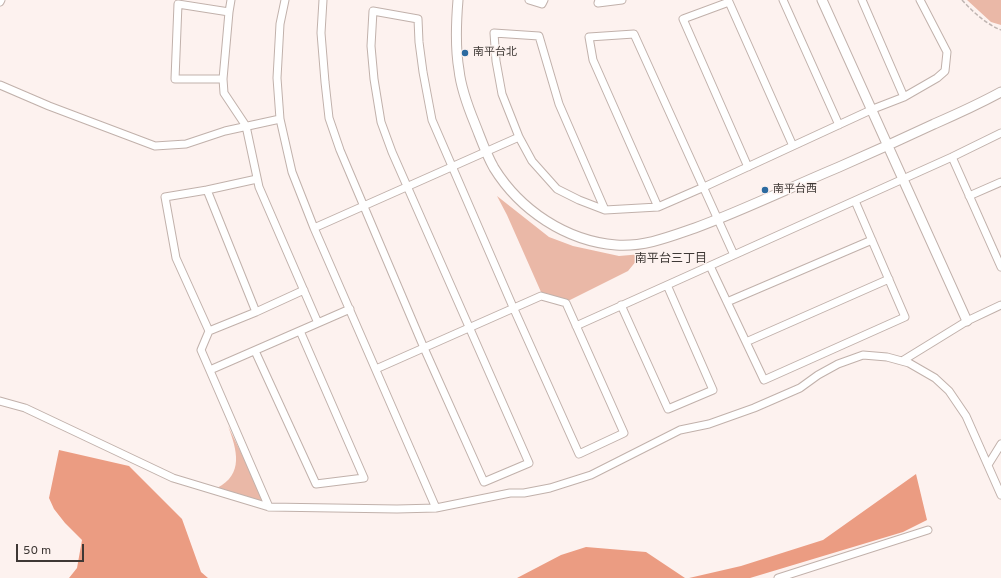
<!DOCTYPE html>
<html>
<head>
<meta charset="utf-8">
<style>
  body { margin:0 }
  #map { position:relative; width:1001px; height:578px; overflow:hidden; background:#fdf2ef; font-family:Overpass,sans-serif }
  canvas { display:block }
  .scale { position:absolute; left:16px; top:544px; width:68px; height:18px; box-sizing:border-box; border:2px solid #3e3835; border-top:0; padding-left:5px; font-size:12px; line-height:14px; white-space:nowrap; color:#3e3835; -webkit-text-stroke:3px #fdf2ef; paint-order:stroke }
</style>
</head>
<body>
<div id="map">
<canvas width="1001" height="578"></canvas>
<div class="scale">50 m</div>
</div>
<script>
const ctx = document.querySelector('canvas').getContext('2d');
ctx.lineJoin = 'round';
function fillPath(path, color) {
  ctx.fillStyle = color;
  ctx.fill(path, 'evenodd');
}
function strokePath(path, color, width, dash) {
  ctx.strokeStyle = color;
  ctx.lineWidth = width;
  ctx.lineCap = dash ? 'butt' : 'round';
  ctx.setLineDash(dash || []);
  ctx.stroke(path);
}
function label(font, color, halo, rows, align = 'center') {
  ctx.font = font + ' Overpass,"Noto Sans JP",sans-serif';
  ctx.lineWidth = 3;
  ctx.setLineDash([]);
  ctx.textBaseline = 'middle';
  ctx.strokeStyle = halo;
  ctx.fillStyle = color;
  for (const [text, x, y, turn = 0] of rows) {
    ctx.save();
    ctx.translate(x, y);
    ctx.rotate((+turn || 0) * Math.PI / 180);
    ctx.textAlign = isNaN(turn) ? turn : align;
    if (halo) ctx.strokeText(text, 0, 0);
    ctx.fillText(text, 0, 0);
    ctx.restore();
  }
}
fillPath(new Path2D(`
  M967 0H1001V25L991 22Z
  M497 196 549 237 573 246 619 256 642 254 628 271 568 301 541 292 507 215Z
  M228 426 266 504 217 488C244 474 237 450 228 426Z`), '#eab8a7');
fillPath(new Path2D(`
  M59 450 129 466 182 519 201 572 208 578H69L77 568 82 540 65 523 54 509 49 498Z
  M916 474 927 520 903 532 750 578H689L741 566 823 540Z
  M586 547 646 552 685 578H517L561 555Z`), '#eb9c82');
const minor = new Path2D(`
  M231 0 229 12 223 79 224 93 246 126 259 187 318 323
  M285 0 280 24 277 78 280 119 292 172 314 228 436 508
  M323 0 321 33 325 82 329 118 340 150 424 348 484 482 529 463 392 152 381 122 374 79 371 46 373 11 418 19 419 42 423 72 432 120 513 307 579 454 624 433 566 303 541 296 376 369
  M529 0 542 4 544 0
  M599 0 598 3 622 0
  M783 0 839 125
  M862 0 904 97
  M0 2 1 0
  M494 33 539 36 559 104 605 210 579 200 557 189 532 161 519 137 502 94 496 61Z
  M223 79H175L178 4 229 12
  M0 85 49 106 155 146 186 144 225 131 280 119
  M952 157 1001 267
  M748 167 683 19 729 2 793 146
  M207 190 257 179
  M969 196 1001 182
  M658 207 593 60 589 37 634 34 734 255
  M605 210 658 207 704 187 873 109 904 97 937 78 945 71 947 52 920 0
  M314 228 519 137
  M710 266 764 380 905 317 855 201
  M727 302 872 240
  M621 305 668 409 713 390 667 285
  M256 312 304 290
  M576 326 952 157 1001 133
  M209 331 256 312 207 190 165 197 176 258 209 331 201 350 269 507
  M746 342 889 279
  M255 351 316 484 364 478 300 331
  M902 361 967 321 1001 305
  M210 370 350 309
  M0 401 25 408 173 478 269 507 397 509 436 508 510 493H524L550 488 591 475 680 430 709 424 754 408 800 388 818 375 838 364 863 355 887 357 909 363 935 378 949 391 966 416 1001 495
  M988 465 1001 444
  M778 578 928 530`);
const tertiary = new Path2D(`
  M458 0C456 24 455 47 459 70 461 89 468 107 475 124 481 139 486 154 494 168 520 210 566 241 616 245 644 247 669 237 695 228 744 210 791 187 839 167 871 153 902 139 934 124 957 114 979 104 1001 92
  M822 0 967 321`);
strokePath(minor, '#c1b1ab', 9);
strokePath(tertiary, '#c1b1ab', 11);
strokePath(new Path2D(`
  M962 0C973 12 986 24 1001 30`), '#bfb5b2', 1.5, [4, 2]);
strokePath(minor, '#fff', 7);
strokePath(tertiary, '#fff', 9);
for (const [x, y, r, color] of [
  [465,53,4,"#2c6aa0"],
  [765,190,4,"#2c6aa0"]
]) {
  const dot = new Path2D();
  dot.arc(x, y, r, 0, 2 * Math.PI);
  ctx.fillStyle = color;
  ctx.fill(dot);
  strokePath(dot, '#fdf2ef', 1.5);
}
label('11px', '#3e3835', '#fdf2ef', [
  ["南平台北",473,53],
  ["南平台西",773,190]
], 'left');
label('12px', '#3e3835', '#fdf2ef', [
  ["南平台三丁目",671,260]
]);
</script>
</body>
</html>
